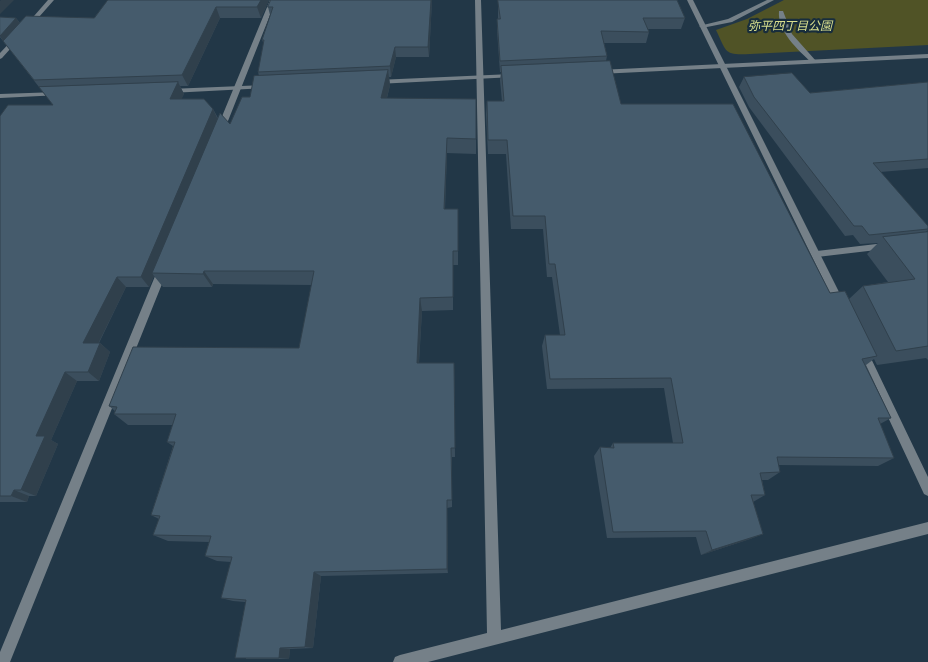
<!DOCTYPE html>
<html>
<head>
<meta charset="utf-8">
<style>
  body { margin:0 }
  canvas { display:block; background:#223747 }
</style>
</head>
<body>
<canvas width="928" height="662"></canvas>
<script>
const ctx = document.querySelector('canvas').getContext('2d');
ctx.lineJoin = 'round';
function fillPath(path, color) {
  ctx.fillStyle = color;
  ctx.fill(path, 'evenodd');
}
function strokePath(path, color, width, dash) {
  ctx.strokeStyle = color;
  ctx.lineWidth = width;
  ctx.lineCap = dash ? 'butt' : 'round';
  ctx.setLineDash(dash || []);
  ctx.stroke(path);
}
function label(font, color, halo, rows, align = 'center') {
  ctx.font = font + ' Literata,"Noto Sans JP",serif';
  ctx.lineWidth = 4.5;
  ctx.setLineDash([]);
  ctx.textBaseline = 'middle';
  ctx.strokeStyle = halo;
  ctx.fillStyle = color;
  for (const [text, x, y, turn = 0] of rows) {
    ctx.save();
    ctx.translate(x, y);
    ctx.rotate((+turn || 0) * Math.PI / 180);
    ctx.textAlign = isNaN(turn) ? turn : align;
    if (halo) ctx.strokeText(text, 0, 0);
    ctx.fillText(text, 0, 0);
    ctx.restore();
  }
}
fillPath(new Path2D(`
  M784 0H928V45L750 54C724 55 727 53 716 30L747 19Z`), '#505326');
fillPath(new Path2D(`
  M767 0H774L732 22 702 28 699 26 728 19Z
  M779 11H783L792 34 816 61V63H812C798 50 777 31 779 11Z
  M885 243 889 246 885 249 817 257 812 254 817 251Z`), '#758088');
fillPath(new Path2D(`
  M270 0H276L224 131 223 133H217L216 131Z
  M475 0H481L501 630 928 522V534L428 662H393L395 657 400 655 487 633Z
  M687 0H693L845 304 843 307H837L835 304Z
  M163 265 168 269 10 662H0V652L158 269Z
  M862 347 866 348 928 477V496L924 494 857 351 858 348Z`), '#758088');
fillPath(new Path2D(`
  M48 0H54L31 26H27V24Z
  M15 37 20 38 2 58 0 59V53Z
  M928 54V58L599 74 596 72 599 70Z
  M512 74 514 75V77L377 84 374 82 377 80Z
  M265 85 268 87 267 88 170 93 167 91 170 89Z
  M58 92 62 94 60 95 0 98V94Z`), '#758088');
fillPath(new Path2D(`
  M269 0 261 18H220L188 86H180L184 94 181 99 213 109 218 118 230 124 250 97 259 76 258 72 264 44 262 40 270 15 268 7 271 0H432L429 57H396L391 77H389L390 85 387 98 476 139V154L447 153 445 209H458V265H453V310L422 311 419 363H454L455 457H452V507L447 508 448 573 321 576 313 648 290 649 289 659H246L245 602 233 601 221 598 231 562 217 561 205 556 209 542 168 541 153 535 159 519 151 515 173 446 167 442 173 425H128L114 414 115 411 109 406 299 348 312 285 213 284 212 287H163L154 276 149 287H126L99 343H100L110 352 99 381H77L51 440 58 444 36 496H29L27 502H0V116L53 105 0 37V17L16 18 20 23 94 18Z
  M498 0 685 18 681 29H648L649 32 646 43H604L607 56 606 61 621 104 830 293 849 299 863 286 888 282 867 254 878 243 860 244 853 235 845 236 749 107 739 87 744 77 810 93 928 82V168L880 172 928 226V230L926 232H928V360L926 358 877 365 874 359 866 365 891 418 880 424 894 458 878 466 779 465 780 472 768 480H762L765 495 753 502 763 534 750 539 701 555 696 537 607 538 594 456 600 447 610 448 613 443H673L664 388 547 389 542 346 545 335H560L552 277H547L543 229H511L506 154H488L486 114 487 101H502L500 80 501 72H500L497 30V19H498Z`), '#3b4e5d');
fillPath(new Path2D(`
  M1 0H14L0 14V1Z
  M261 0H269L261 18 257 7Z
  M431 0H432L429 57 428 47Z
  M216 7 220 18 188 86 182 75Z
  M16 18 22 26 5 44 0 36Z
  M395 47 396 57 391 77 390 66Z
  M388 70 390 85 383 113 381 98Z
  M178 82 184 94 176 111 170 99Z
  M213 109 218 120 152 273 154 276 149 287 141 277Z
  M447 138V153L444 223V209Z
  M204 271 213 284 212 287 203 274Z
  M117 277 126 287 94 352 83 343Z
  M420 298 422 311 418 375 417 363Z
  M100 343 110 352 99 381 88 372Z
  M65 372 77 381 51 440 58 444 36 496 21 490 36 436Z
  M14 490 29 496 27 502 11 496Z
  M447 500V508L448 573 447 569Z
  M763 534 750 539 701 555 712 550Z
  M314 572 321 576 313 648 305 647Z
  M280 648 290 649 289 659 279 658Z`), '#30404c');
const building = new Path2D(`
  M108 0H261L257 7H216L182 75 34 80 3 41 26 16 94 18Z
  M271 0H431L428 47H395L390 66 258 72 264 40H262L273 7H268Z
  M498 0H677L685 18H643L649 32 601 31 607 56 500 61 497 19H500Z
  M0 17 16 18 0 36Z
  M610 61 621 104H733L830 293 845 291 877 356 862 359 891 418H878L894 458 777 457 780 472 760 473 765 495H751L763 534 712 550 706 531 613 532 600 447 614 448 613 443H683L671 378 550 379 545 335H565L555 264H549L545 216H513L507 140H488L487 101H504L501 66Z
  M388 70 381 98 476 99V139L447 138 444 209H458V251H453V297L420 298 417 363H454L455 448H451L452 500H447V569L314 572 305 647 280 648 279 658H235L246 600 221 598 232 557 205 556 211 536 153 535 160 516 151 515 175 442H167L176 414H114L117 407 109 406 133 347 299 348 314 271H204L203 274 152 273 220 113 230 124 242 97H250L254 76Z
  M792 73 810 93 928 82V159L873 163 928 226V229L869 235 862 226H854L754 97 744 77Z
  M178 82 170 99H204L213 109 141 277H117L83 343H100L88 372H65L36 436H45L21 490H14L11 496H0V116L8 105H53L39 87Z
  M928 232V346L896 351 863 286 915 279 883 237Z`);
fillPath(building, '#455b6c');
strokePath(building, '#30404c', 1);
label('italic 12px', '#d9df8e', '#182d3c', [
  ["弥平四丁目公園",790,26]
]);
</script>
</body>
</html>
